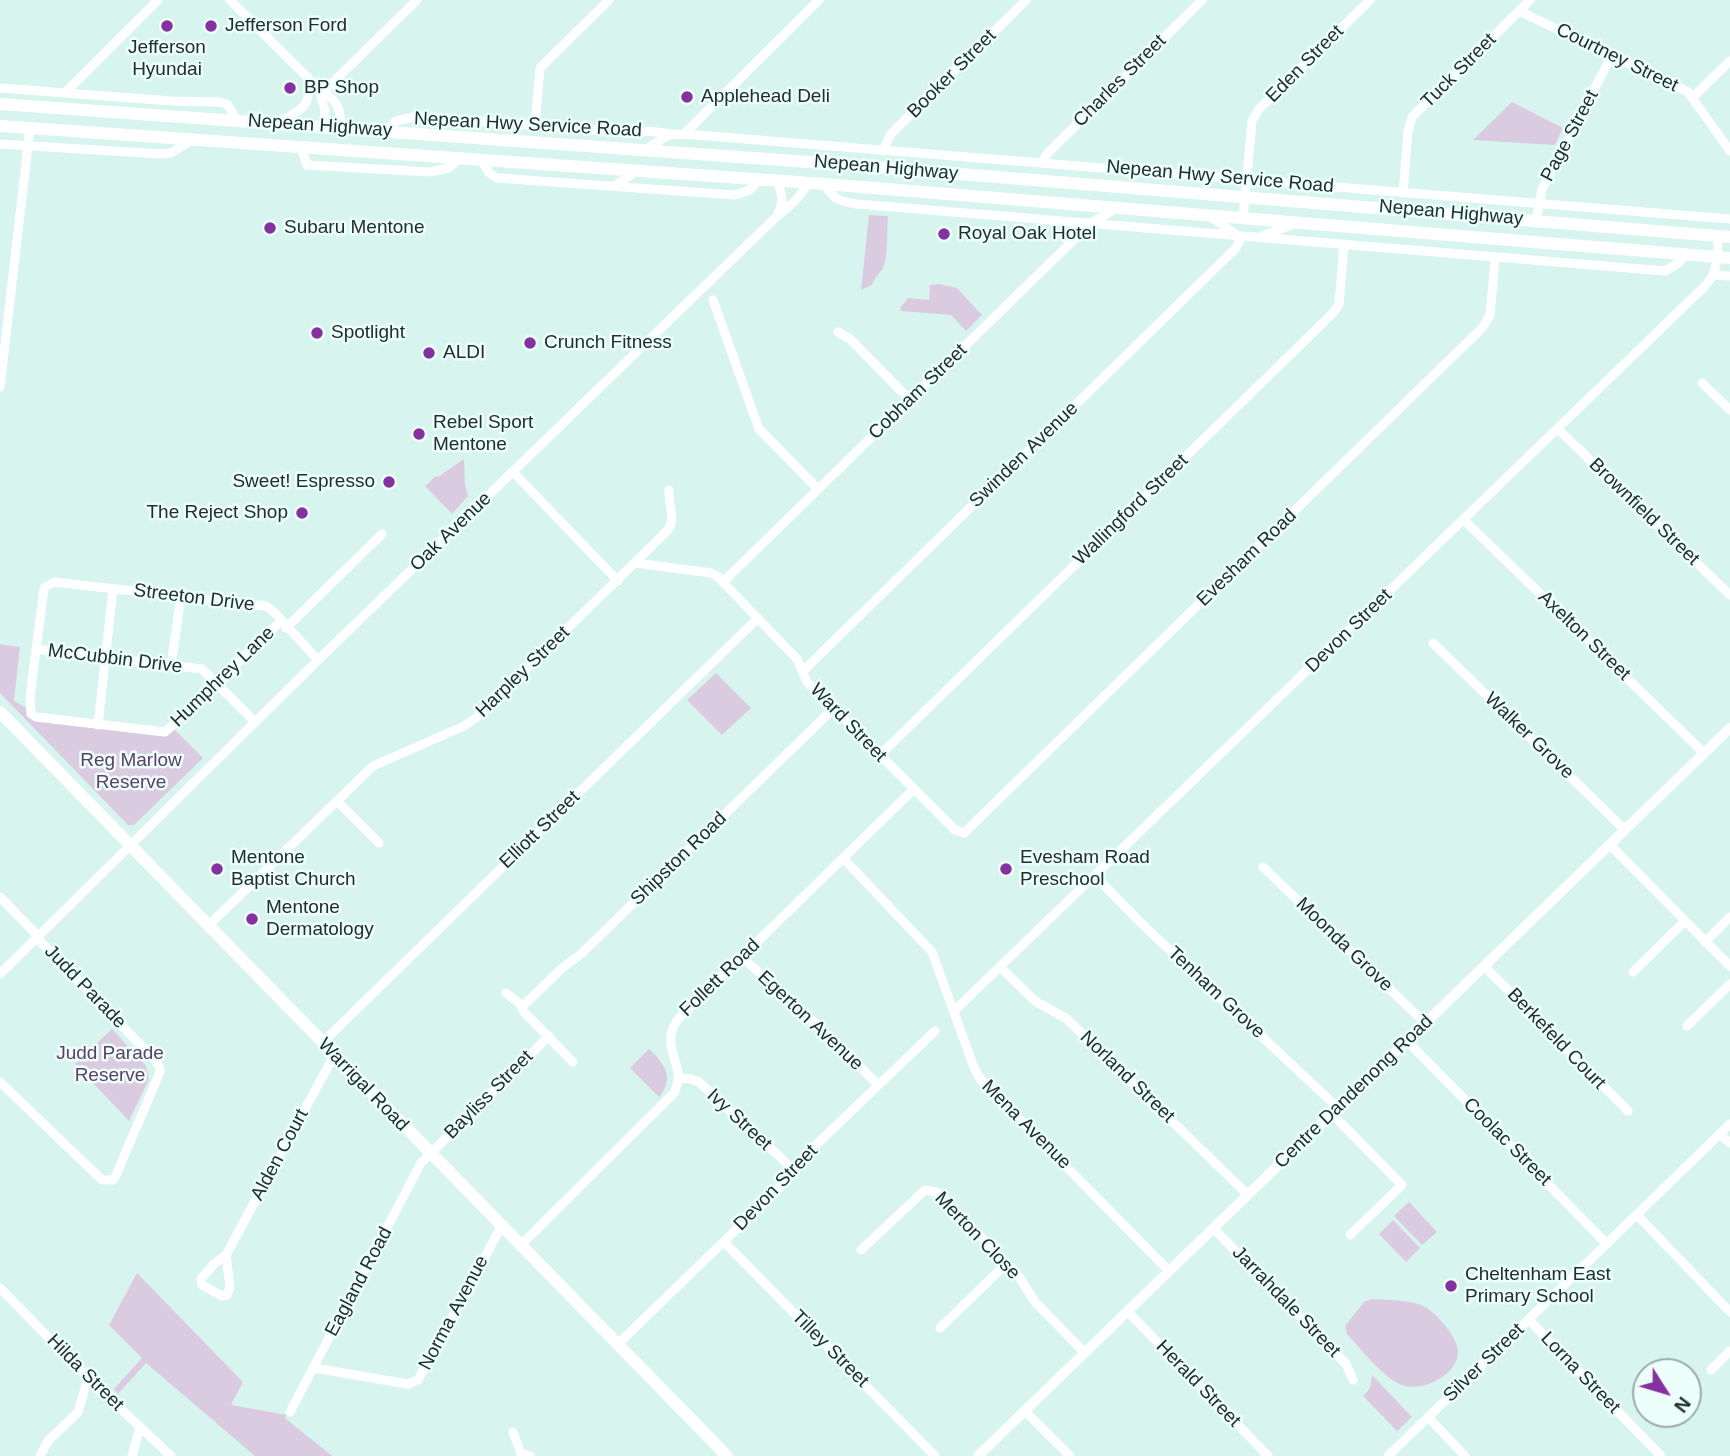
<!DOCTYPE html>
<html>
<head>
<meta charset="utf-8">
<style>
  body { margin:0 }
  #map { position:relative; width:1730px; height:1456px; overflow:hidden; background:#d7f5ee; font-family:Arial,sans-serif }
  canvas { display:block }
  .north { position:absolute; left:1632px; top:1358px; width:70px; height:70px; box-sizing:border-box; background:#edfffb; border:2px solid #9caba8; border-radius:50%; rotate:127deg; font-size:19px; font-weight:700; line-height:28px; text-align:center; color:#232e2c }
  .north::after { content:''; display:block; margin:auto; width:24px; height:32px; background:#8531a0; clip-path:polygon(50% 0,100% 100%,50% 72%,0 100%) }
</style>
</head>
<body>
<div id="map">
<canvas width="1730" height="1456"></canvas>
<div class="north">N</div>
</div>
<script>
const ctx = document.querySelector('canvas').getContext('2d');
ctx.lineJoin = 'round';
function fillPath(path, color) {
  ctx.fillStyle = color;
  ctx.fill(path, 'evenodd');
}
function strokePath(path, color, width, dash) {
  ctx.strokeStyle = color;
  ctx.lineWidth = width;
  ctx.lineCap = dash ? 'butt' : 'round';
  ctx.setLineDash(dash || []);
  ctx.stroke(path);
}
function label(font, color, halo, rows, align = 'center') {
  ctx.font = font + ' Arial,sans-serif';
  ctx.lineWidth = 5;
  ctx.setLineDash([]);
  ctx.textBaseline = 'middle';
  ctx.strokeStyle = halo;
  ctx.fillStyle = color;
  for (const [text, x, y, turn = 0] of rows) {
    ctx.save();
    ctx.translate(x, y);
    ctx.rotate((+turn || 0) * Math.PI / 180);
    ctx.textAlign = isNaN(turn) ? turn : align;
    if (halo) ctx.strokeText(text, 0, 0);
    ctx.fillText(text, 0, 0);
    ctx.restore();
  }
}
fillPath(new Path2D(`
  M1512 102 1563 128 1555 145 1473 140Z
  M869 215 888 216C887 229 888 255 884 265 882 273 874 276 872 285L861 290Z
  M938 284 957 288 982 315 966 331 951 315 901 311 900 308 908 298 929 300 930 285Z
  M464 459 465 485 468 496 452 514 425 486 436 476 438 477Z
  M0 644 20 647 14 701 25 707 34 721 160 736 168 735 175 730 203 758 134 825H128L0 693Z
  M716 673 751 708 722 735 687 700Z
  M112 1029 146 1066 149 1079 129 1121 75 1064Z
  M649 1049C665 1064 675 1078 659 1097L630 1068Z
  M1409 1202 1437 1232 1422 1245 1394 1216Z
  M1393 1220 1420 1248 1406 1262 1379 1234Z
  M137 1273 243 1382 231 1405 287 1415 285 1418 332 1456H255L146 1363 118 1394 114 1389 142 1358 109 1325Z
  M1373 1299C1388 1300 1407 1300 1421 1305 1429 1308 1437 1316 1442 1322 1449 1330 1456 1339 1458 1350 1460 1374 1422 1393 1402 1385 1383 1378 1361 1349 1347 1334L1345 1326 1364 1302Z
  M1372 1375 1412 1417 1397 1431 1363 1396 1370 1388Z`), '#dbcbe1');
strokePath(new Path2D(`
  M230 0 319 89C336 98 342 109 340 128
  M1519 11 1688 92 1730 151
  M0 88 171 101 219 102 227 104 237 120
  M319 89 325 110V127
  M324 91 417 0
  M65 93 158 0
  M1693 97 1730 61
  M276 123C300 111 313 107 308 77
  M535 125 540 68 609 0
  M386 131 396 121 418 116 628 133 647 131 673 134
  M684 134 819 0
  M0 144 161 154 171 153 192 140
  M301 148 307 165 429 172 449 168 461 157
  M646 149 669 135 684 134 1730 219
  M883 151 890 135 1026 0
  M481 159 489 173 497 178 735 195 750 190 760 179
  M1042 163 1046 155 1202 0
  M777 180C781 192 785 202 778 213
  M825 184C832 199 841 202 857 204L1665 271 1677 264 1686 255
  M614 186 639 170
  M1403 193 1408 131 1412 117 1530 0
  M1211 217 1237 235
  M1243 218 1252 121 1259 109 1370 0
  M1536 220 1542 189 1612 55
  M1262 236 1294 224
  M1714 275 1730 276
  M713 300 759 429 818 489
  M838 332 850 339 910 400
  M1702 383 1730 410
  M0 387 30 128
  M1558 429 1730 595
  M513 472 618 581
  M1464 520 1704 753
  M636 563 711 573 717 576 797 659 807 682 955 830 964 833 1482 328 1490 315 1495 259
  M723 582 1091 223 1117 208
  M281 621 165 732 36 717 31 714 30 697 44 588 54 582 266 606 275 613 318 660
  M286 628 382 534
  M1433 643 1625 830
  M36 649 202 669 255 722
  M171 665 181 597
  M803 671 1236 248 1242 236
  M98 725 113 589
  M879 756 1334 312 1339 304 1344 245
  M337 801 379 843
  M1610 845 1730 966
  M843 858 932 952 975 1070 981 1080 1169 1271
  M1263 867 1425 1023
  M1095 876 1143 925 1338 1108
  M0 897 38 936
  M208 926 373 766 464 726 477 717 668 530C676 518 668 504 669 490
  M1705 942 1730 917
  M742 957 833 1039 878 1085
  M1484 966 1628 1111
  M1000 967 1035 1001 1067 1019 1248 1195
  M1633 972 1685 921
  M0 974 318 660 773 220 795 201 809 183
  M506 993 520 1004 524 1012 573 1062
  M522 1007 561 969 581 954 833 709
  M954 1011 1703 288C1719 273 1717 257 1718 236
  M1687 1026 1730 984
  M1407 1041 1607 1244
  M322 1043 758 618
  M679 1078 691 1079 699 1082 795 1171
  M0 1082 102 1180H113L116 1175 160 1072V1068L155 1060 36 937
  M1332 1114 1402 1185 1350 1235
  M1720 1134 1730 1143
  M1637 1215 1730 1312
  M1213 1228 1346 1364 1353 1380
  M724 1242 935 1456
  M520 1246 674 1093C689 1064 656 1047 679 1018L914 789
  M861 1250 925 1190 936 1192 1016 1272 1035 1302 1085 1353
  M226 1255 230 1287 227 1295 222 1296 202 1285 201 1279 214 1264 226 1255 330 1063 335 1057
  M0 1288 88 1378 171 1456
  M1128 1312 1268 1456
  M1529 1320 1661 1456
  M940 1328 1007 1263
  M617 1345 779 1188 816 1145 935 1031
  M314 1368 408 1384 418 1380 501 1227
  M1711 1370 1730 1351
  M1025 1411 1070 1456
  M290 1412 421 1163 549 1036
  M1428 1417 1465 1456
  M513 1432 521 1454 530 1456
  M40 1456 48 1441 78 1412 88 1378
  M132 1456 140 1427
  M1388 1456 1730 1124`), '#fff', 9);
strokePath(new Path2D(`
  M978 1456 1730 728`), '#fff', 10);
strokePath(new Path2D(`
  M0 104 850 165 1730 237
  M0 126 825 184 1730 258
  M0 712 727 1456`), '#fff', 12);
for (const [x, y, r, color] of [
  [167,26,7,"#8531a0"],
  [211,26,7,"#8531a0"],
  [290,88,7,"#8531a0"],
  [687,97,7,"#8531a0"],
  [270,228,7,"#8531a0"],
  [944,234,7,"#8531a0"],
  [317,333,7,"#8531a0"],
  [530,343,7,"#8531a0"],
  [429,353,7,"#8531a0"],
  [419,434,7,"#8531a0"],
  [389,482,7,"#8531a0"],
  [302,513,7,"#8531a0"],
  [217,869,7,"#8531a0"],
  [1006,869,7,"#8531a0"],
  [252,919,7,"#8531a0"],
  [1451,1286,7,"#8531a0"]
]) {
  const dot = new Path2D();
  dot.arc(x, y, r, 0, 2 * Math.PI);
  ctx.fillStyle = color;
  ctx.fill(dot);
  strokePath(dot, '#edfffb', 2.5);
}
label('19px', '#232e2c', '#edfffb', [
  ["Jefferson Ford",225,26],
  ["Jefferson",167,48,"center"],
  ["Hyundai",167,70,"center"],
  ["BP Shop",304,88],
  ["Applehead Deli",701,97],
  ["Subaru Mentone",284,228],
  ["Royal Oak Hotel",958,234],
  ["Spotlight",331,333],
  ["Crunch Fitness",544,343],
  ["ALDI",443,353],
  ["Rebel Sport",433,423],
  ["Mentone",433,445],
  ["Sweet! Espresso",375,482,"right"],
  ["The Reject Shop",288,513,"right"],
  ["Mentone",231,858],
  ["Baptist Church",231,880],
  ["Evesham Road",1020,858],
  ["Preschool",1020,880],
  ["Mentone",266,908],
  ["Dermatology",266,930],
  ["Cheltenham East",1465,1275],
  ["Primary School",1465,1297]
], 'left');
label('19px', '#232e2c', '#edfffb', [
  ["Courtney Street",1617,58,26],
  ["Eden Street",1305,64,-45],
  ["Tuck Street",1459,71,-45],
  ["Booker Street",952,74,-45],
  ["Charles Street",1120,81,-45],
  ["Nepean Hwy Service Road",528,125,3],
  ["Nepean Highway",320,126,4],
  ["Page Street",1570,136,-62],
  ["Nepean Highway",886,168,5],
  ["Nepean Hwy Service Road",1220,177,5],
  ["Nepean Highway",1451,213,5],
  ["Cobham Street",918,392,-44],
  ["Swinden Avenue",1024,455,-44],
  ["Wallingford Street",1131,510,-44],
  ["Brownfield Street",1644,512,44],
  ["Oak Avenue",451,532,-44],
  ["Evesham Road",1247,558,-44],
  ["Streeton Drive",194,598,7],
  ["Devon Street",1349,631,-44],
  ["Axelton Street",1584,636,44],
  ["McCubbin Drive",115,659,7],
  ["Harpley Street",523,672,-44],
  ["Humphrey Lane",223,677,-44],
  ["Ward Street",848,723,46],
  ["Walker Grove",1529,736,44],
  ["Elliott Street",540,830,-44],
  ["Shipston Road",679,859,-44],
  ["Moonda Grove",1344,945,44],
  ["Follett Road",720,978,-44],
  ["Judd Parade",85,987,46],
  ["Tenham Grove",1216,993,43],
  ["Egerton Avenue",810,1021,43],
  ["Berkefeld Court",1556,1039,46],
  ["Norland Street",1127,1077,44],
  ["Warrigal Road",363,1085,46],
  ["Centre Dandenong Road",1354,1092,-44],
  ["Bayliss Street",489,1095,-45],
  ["Ivy Street",739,1120,43],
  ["Mena Avenue",1026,1125,45],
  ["Coolac Street",1507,1142,45],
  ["Alden Court",280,1155,-62],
  ["Devon Street",776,1188,-46],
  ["Merton Close",977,1236,46],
  ["Eagland Road",359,1282,-62],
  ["Jarrahdale Street",1286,1302,46],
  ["Norma Avenue",454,1313,-62],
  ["Tilley Street",830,1349,45],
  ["Silver Street",1484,1363,-44],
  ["Hilda Street",85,1373,45],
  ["Lorna Street",1580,1373,46],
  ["Herald Street",1198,1384,46]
]);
label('19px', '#5d3e69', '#edfffb', [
  ["Reg Marlow",131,761],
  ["Reserve",131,783],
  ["Judd Parade",110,1054],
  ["Reserve",110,1076]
]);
</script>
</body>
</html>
